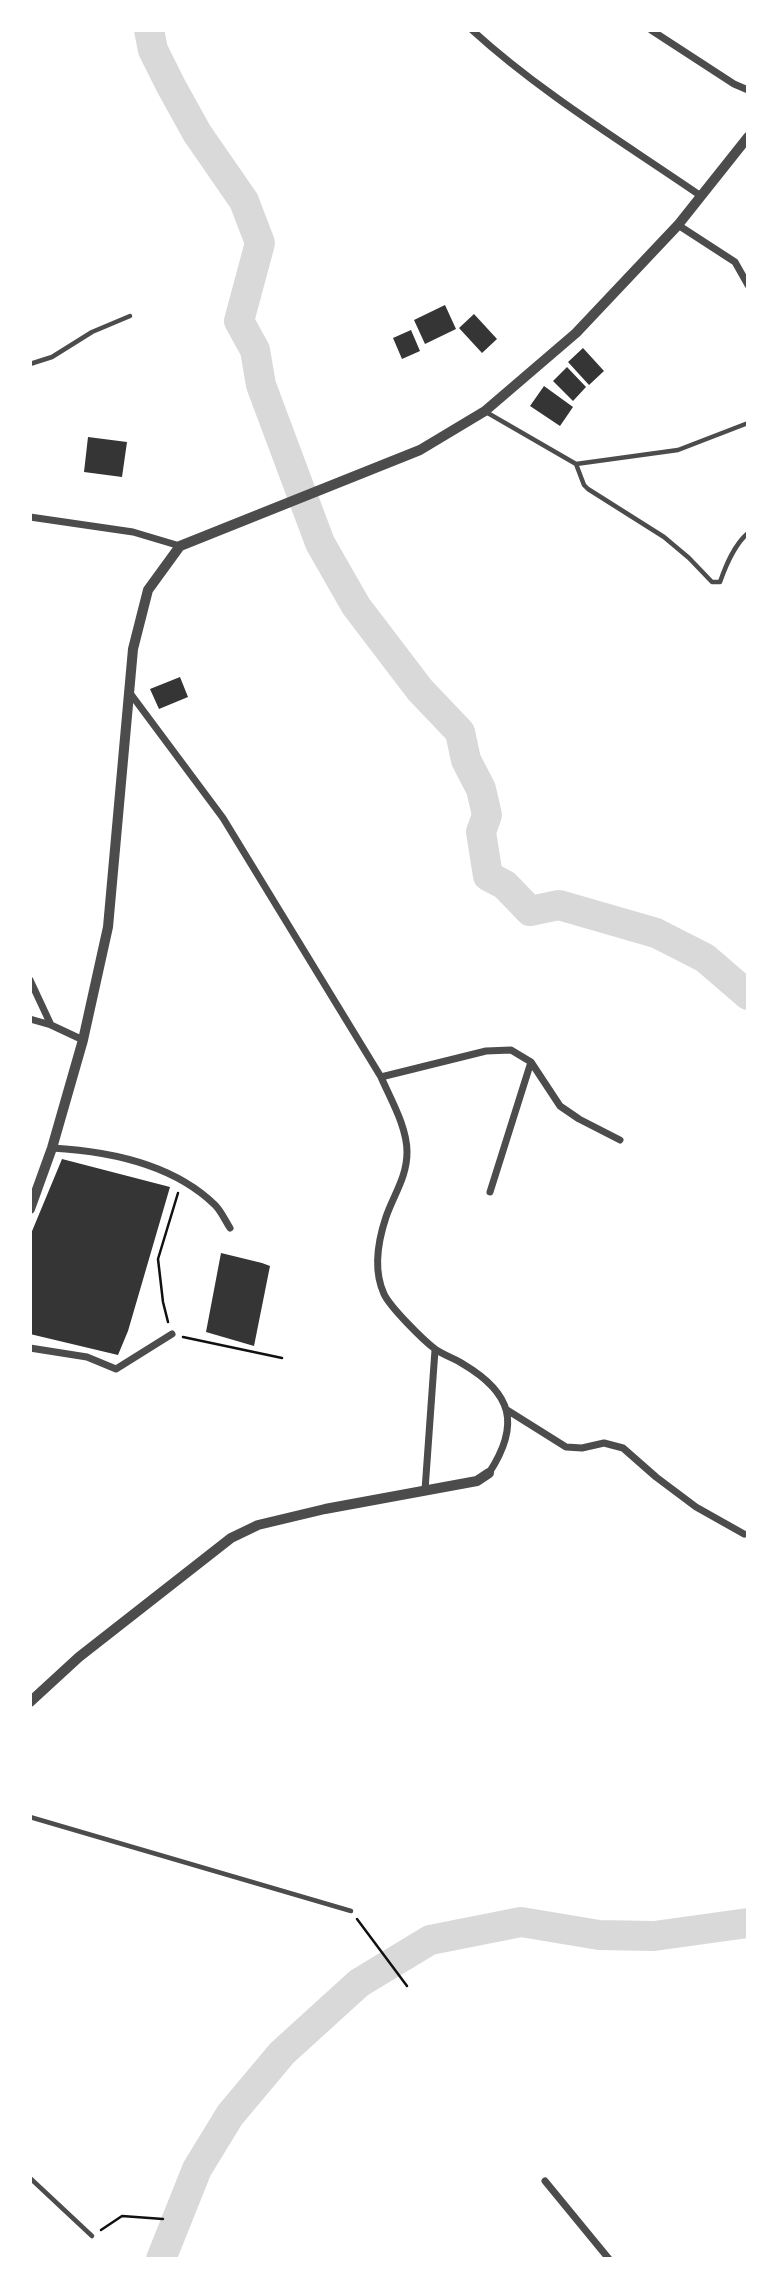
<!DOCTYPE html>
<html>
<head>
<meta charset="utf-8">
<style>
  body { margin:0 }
  #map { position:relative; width:778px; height:2289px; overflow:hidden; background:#fff; font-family:Inter,sans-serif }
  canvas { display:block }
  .frame { position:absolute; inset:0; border:32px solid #fff; pointer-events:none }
</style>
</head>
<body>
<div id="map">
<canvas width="778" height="2289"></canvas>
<div class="frame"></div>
</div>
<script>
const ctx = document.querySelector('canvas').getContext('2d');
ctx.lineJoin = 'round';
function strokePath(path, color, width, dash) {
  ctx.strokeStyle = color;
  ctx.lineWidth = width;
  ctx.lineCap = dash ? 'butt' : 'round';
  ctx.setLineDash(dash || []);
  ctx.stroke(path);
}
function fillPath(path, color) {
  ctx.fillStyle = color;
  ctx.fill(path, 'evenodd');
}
strokePath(new Path2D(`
  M149 30 153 50 171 86 197 133 244 201 260 243 239 321 255 350 261 385 320 543 356 606 420 690 460 732 466 760 481 789 487 815 481 832 488 876 505 885 530 911 559 905 656 933 705 958 748 995
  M161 2259 197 2169 230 2115 282 2053 359 1983 430 1940 521 1922 599 1935 654 1936 748 1923`), '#d9d9d9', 30);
fillPath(new Path2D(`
  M445 305 456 329 425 344 414 320Z
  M474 314 497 339 482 353 459 328Z
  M411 330 420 351 402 359 393 338Z
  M583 348 604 371 589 385 568 362Z
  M567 367 586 387 573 401 553 381Z
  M544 386 573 407 560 426 530 406Z
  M88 437 127 442 122 477 84 472Z
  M180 677 188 697 159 709 150 689Z
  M62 1159 170 1187 128 1331 118 1355 30 1334V1236Z
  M221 1253 262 1263 270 1266 254 1346 206 1332Z`), '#353535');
strokePath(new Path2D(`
  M168 1322 163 1302 158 1259 178 1193
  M183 1337 282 1358
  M357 1919 407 1986
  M101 2230 122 2216 163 2219`), '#111', 2.5);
strokePath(new Path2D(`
  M30 364 52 357 92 332 130 316
  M486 412 576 464 584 485 588 489 664 537 689 558 712 582H720C726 565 734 545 748 533
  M576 464 678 450 748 423
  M30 1817 351 1911
  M30 2178 92 2236`), '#4c4c4c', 4.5);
strokePath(new Path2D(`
  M472 30C541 93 624 143 701 196
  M651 30 734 84 748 90
  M678 225 735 262 748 285
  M30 517 133 532 180 546
  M130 693 223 818 381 1077C391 1100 407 1127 407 1152 407 1177 394 1194 386 1217 378 1241 373 1270 384 1294 390 1307 423 1340 435 1349 443 1355 454 1358 463 1364 512 1393 521 1424 489 1473
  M30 980 51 1025
  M30 1019 51 1025 83 1040
  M381 1077 486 1051 511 1050 531 1062 560 1106 579 1119 620 1140
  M52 1148C107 1151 173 1164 215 1205 221 1211 225 1220 230 1228
  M490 1192 531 1062
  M30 1348 87 1357 116 1369 172 1334
  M507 1410 566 1447 582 1448 604 1443 623 1448 656 1477 696 1507 744 1534
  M425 1490 435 1350
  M545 2181 609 2259`), '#4c4c4c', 7);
strokePath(new Path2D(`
  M30 1209 52 1148 83 1040 108 927 133 649 148 590 180 546 420 450 485 411 576 333 678 225 748 137
  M30 1702 79 1657 231 1538 258 1525 325 1509 477 1481 489 1473`), '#4c4c4c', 10);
</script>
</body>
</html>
